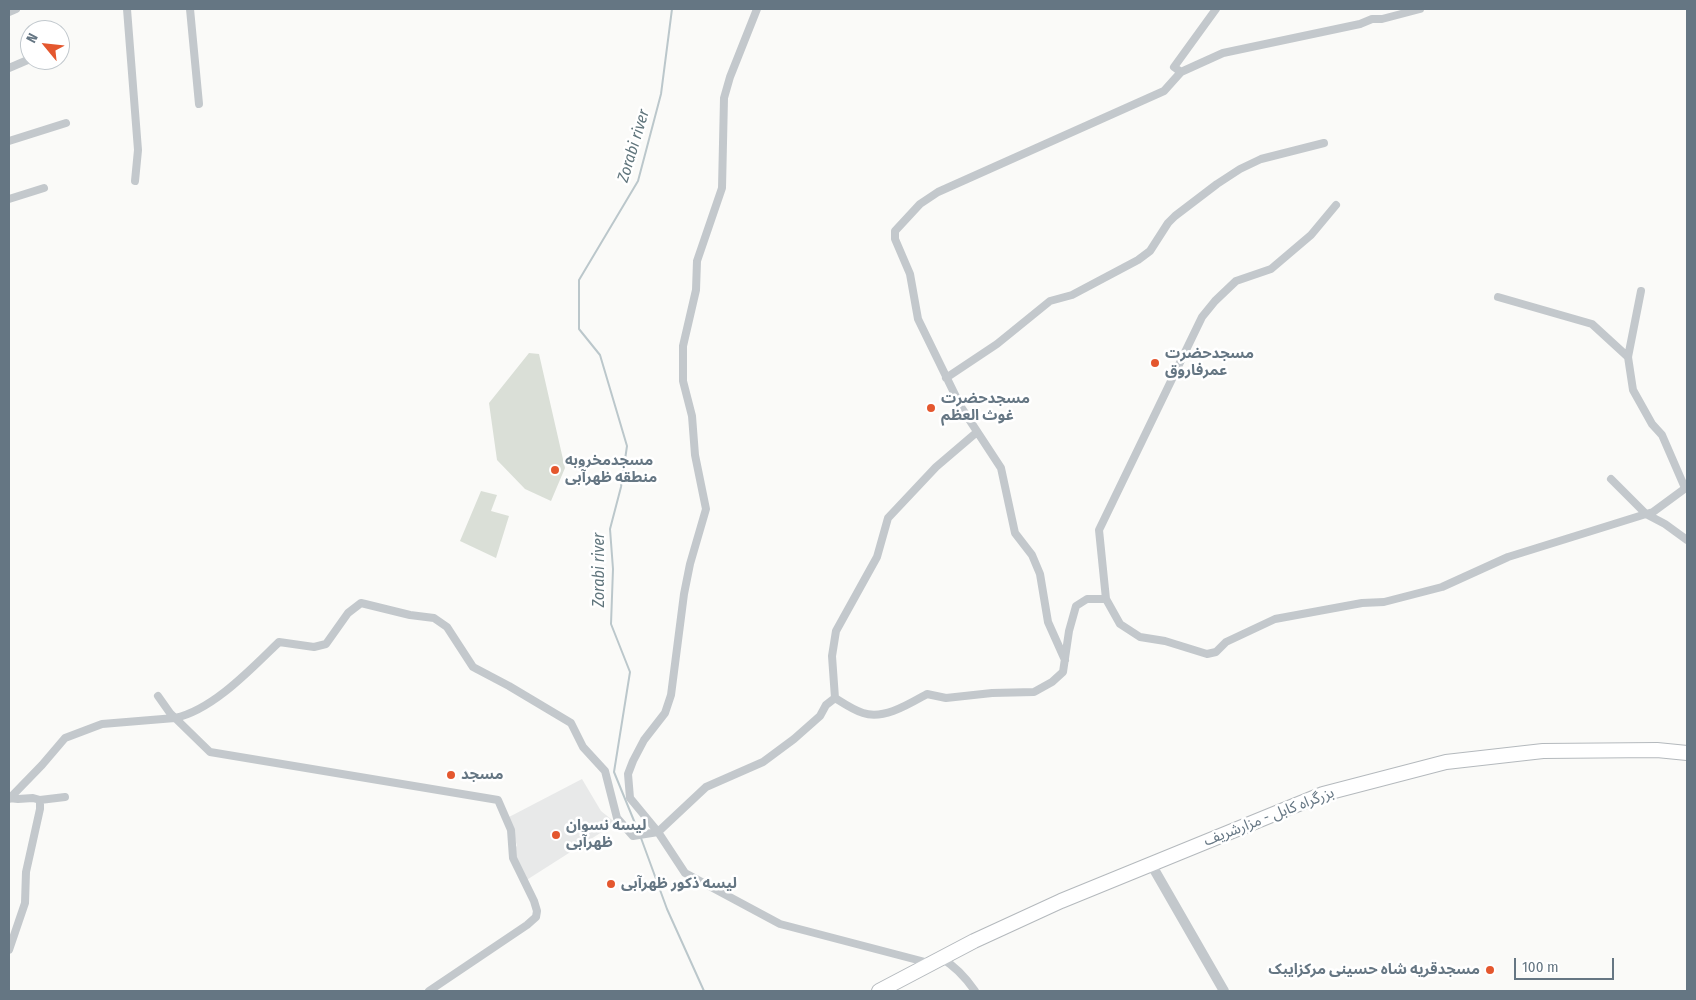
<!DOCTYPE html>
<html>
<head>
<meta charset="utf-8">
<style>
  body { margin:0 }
  #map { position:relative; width:1696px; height:1000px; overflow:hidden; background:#fafaf8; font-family:"Fira Sans Condensed",sans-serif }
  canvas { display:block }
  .frame { position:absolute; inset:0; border:10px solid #657683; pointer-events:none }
  .north { position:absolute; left:20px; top:20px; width:50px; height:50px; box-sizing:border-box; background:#fff; border:1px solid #c1c8cd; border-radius:50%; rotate:298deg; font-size:14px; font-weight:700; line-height:20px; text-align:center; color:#657683 }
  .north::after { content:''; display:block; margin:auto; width:18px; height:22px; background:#e4572e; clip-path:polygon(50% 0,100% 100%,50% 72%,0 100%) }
  .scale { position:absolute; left:1514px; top:958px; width:100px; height:22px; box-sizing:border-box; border:2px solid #657683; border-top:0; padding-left:6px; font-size:15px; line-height:18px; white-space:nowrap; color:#657683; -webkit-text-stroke:4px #fff; paint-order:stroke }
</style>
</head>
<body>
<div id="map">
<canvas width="1696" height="1000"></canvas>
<div class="frame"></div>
<div class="north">N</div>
<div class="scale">100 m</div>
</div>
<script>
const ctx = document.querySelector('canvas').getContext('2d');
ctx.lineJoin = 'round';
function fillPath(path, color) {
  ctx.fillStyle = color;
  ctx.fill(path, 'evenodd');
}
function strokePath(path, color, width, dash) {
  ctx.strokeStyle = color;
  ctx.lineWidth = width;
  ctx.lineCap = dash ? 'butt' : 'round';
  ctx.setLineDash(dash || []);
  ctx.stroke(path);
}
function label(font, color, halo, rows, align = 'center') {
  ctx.font = font + ' "Fira Sans Condensed","Noto Sans Arabic",sans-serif';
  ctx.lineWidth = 5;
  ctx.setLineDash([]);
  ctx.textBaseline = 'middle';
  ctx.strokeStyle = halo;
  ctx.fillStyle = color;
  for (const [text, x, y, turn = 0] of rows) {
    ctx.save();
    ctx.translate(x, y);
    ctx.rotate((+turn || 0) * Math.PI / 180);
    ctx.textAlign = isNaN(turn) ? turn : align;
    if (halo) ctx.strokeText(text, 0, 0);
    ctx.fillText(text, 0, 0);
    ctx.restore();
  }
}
fillPath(new Path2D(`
  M582 779 601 811 616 823 525 881 509 851 517 846 509 817Z`), '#e8e9e9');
fillPath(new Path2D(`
  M529 353 539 354 565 468 551 501 525 489 497 460 489 403Z
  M481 491 497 495 491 511 509 516 496 558 460 541Z`), '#dadfd7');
strokePath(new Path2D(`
  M639 833 614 772 630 672 611 624 613 569 610 529 621 487 627 446 600 355 579 329V280L638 181 661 94 672 9
  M641 838 667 909 704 991`), '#bbc7cb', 2);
const trunk = new Path2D(`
  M879 991 974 941 1061 901 1323 794 1446 762 1543 751 1657 750 1687 753`);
strokePath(trunk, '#b4b9bd', 16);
strokePath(new Path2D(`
  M127 9 138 150 135 181
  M190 9 199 104
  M757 9 730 77 724 98 722 188 697 261 696 290 683 346V381L692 416 695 455 706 509 690 564 684 594 671 695 665 713 644 740 633 761 628 774 630 798 658 832 685 873 780 924 929 963
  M9 12 16 9
  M9 68 30 59
  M1181 72 1174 67 1216 9
  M9 141 66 123
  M9 199 44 188
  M1641 291 1628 357 1633 390 1652 424 1662 435 1685 488
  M1498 297 1592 324 1628 357
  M946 378 997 344 1050 301 1072 295 1138 260 1150 251 1168 223 1175 216 1217 184 1240 169 1261 159 1324 143
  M1611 479 1646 514 1653 512 1687 487
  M1106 599 1099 530 1202 317 1215 301 1236 281 1271 269 1311 235 1336 205
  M1065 660 1048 622 1040 574 1032 555 1015 533 1001 468 961 407 918 319 910 274 895 239V231L920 204 938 192 1164 91 1181 72 1223 53 1360 24 1372 19H1382L1420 9
  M158 696 170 713 210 752 498 800 511 830 513 858 534 901 537 911 536 917 527 925 429 991
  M835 698 832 656 836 631 877 557 888 518 936 467 977 432
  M9 798 18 799 33 798 40 800 65 797
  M9 799 42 765 65 738 102 724 175 718C213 710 252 668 279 642L314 647 326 644 348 613 361 603 410 615 434 618 447 627 473 667 509 686 571 723 583 747 605 771 617 818 633 836 658 832 706 787 763 762 794 739 820 716 826 705 835 698C843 703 853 710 863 713 884 720 909 704 927 694L946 698 992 693 1034 692 1052 682 1063 672 1069 631 1076 606 1087 599H1106L1120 624 1140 637 1165 641 1207 654 1216 652 1226 642 1275 619 1362 603 1384 602 1442 587 1508 557 1646 514 1665 524 1687 540
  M9 950 25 903 26 872 40 809V800
  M941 958C955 966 966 978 975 991`), '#c3c8cc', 8);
strokePath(new Path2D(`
  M1151 864 1224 991`), '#c3c8cc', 10);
strokePath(trunk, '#fff', 14);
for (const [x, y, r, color] of [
  [1155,363,5,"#e4572e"],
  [931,408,5,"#e4572e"],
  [555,470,5,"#e4572e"],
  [451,775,5,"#e4572e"],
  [556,835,5,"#e4572e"],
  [611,884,5,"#e4572e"],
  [1490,970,5,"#e4572e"]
]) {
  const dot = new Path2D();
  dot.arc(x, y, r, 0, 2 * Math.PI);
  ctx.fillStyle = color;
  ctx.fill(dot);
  strokePath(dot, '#fff', 2);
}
label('bold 15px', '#657683', '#fff', [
  ["مسجدحضرت",1165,354],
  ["عمرفاروق",1165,371],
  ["مسجدحضرت",941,399],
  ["غوث العظم",941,416],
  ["مسجدمخروبه",565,461],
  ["منطقه ظهرآبی",565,478],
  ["مسجد",461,775],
  ["لیسه نسوان",566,826],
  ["ظهرآبی",566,843],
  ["لیسه ذکور ظهرآبی",621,884],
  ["مسجدقریه شاه حسینی مرکزایبک",1480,970,"right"]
], 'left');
label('15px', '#657683', '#fff', [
  ["بزرگراه کابل - مزارشریف",1269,817,-21]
]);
label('italic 16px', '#60757c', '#fff', [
  ["Zorabi river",634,146,-73],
  ["Zorabi river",600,570,-90]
]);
</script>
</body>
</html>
